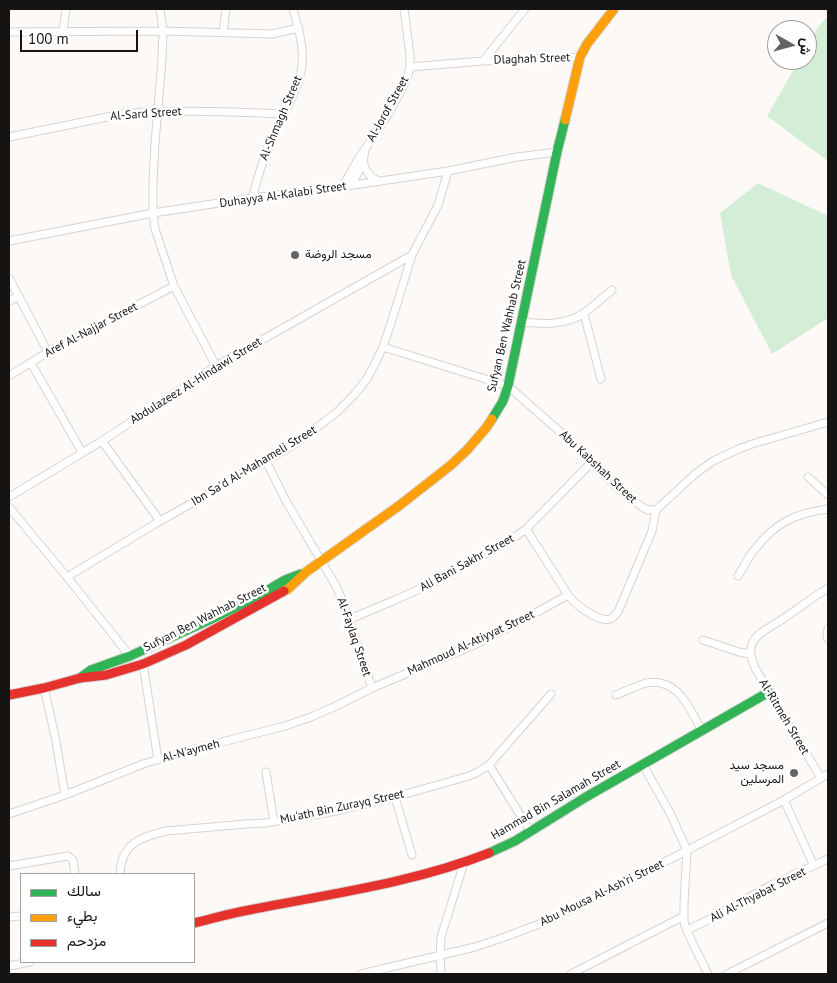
<!DOCTYPE html>
<html>
<head>
<meta charset="utf-8">
<style>
  body { margin:0 }
  #map { position:relative; width:837px; height:983px; overflow:hidden; background:#fcf9f7; font-family:"PT Sans",Vazirmatn,sans-serif }
  canvas { display:block }
  .frame { position:absolute; inset:0; border:10px solid #161413; pointer-events:none }
  .legend { position:absolute; left:20px; top:873px; width:175px; height:90px; box-sizing:border-box; background:#fff; border:1px solid #a2a1a1; margin:0; padding:6px 9px; list-style:none; font-size:15px; color:#161413 }
  .legend li { display:flex; align-items:center; gap:10px; height:25px }
  .legend b { width:25px; border:1px solid #a2a1a1 }
  .north { position:absolute; left:767px; top:20px; width:50px; height:50px; box-sizing:border-box; background:#fff; border:1px solid #a2a1a1; border-radius:50%; rotate:97deg; font-size:14px; font-weight:700; line-height:20px; text-align:center; color:#161413 }
  .north::after { content:''; display:block; margin:auto; width:18px; height:22px; background:#666463; clip-path:polygon(50% 0,100% 100%,50% 72%,0 100%) }
  .scale { position:absolute; left:20px; top:30px; width:118px; height:22px; box-sizing:border-box; border:2px solid #161413; border-top:0; padding-left:6px; font-size:15px; line-height:18px; white-space:nowrap; color:#161413; -webkit-text-stroke:4px #fff; paint-order:stroke }
</style>
</head>
<body>
<div id="map">
<canvas width="837" height="983"></canvas>
<div class="frame"></div>
<ul class="legend">
<li><b style="height:6px;background:#30b455"></b>سالك</li>
<li><b style="height:6px;background:#ff9f0a"></b>بطيء</li>
<li><b style="height:6px;background:#e5322d"></b>مزدحم</li>
</ul>
<div class="north">ش</div>
<div class="scale">100 m</div>
</div>
<script>
const ctx = document.querySelector('canvas').getContext('2d');
ctx.lineJoin = 'round';
function fillPath(path, color) {
  ctx.fillStyle = color;
  ctx.fill(path, 'evenodd');
}
function strokePath(path, color, width, dash) {
  ctx.strokeStyle = color;
  ctx.lineWidth = width;
  ctx.lineCap = dash ? 'butt' : 'round';
  ctx.setLineDash(dash || []);
  ctx.stroke(path);
}
function label(font, color, halo, rows, align = 'center') {
  ctx.font = font + ' "PT Sans",Vazirmatn,sans-serif';
  ctx.lineWidth = 5;
  ctx.setLineDash([]);
  ctx.textBaseline = 'middle';
  ctx.strokeStyle = halo;
  ctx.fillStyle = color;
  for (const [text, x, y, turn = 0] of rows) {
    ctx.save();
    ctx.translate(x, y);
    ctx.rotate((+turn || 0) * Math.PI / 180);
    ctx.textAlign = isNaN(turn) ? turn : align;
    if (halo) ctx.strokeText(text, 0, 0);
    ctx.fillText(text, 0, 0);
    ctx.restore();
  }
}
fillPath(new Path2D(`
  M828 16V161L767 116 799 60H807V46L818 27Z
  M758 183 828 216V318L772 354 731 275 720 213Z`), '#d4edd6');
const street = new Path2D(`
  M160 9 163 31 162 59 155 143 153 183V213L155 229 174 286 216 366
  M63 31 66 9
  M9 32 163 31 272 34 299 28
  M223 32 226 9
  M483 61 580 57
  M410 67 483 61 525 9
  M9 137 122 114C176 109 230 112 285 114
  M363 162C366 172 370 177 378 181
  M352 185 363 162 365 150
  M343 186 360 156 365 149 389 113 407 79 410 67V55L404 9
  M252 198C258 178 263 158 271 139 281 118 300 89 302 65 304 46 298 27 293 9
  M9 241 153 213 252 198 347 186 448 171 517 157 557 152
  M9 278 48 352
  M9 301 19 296
  M584 314 601 379
  M521 322C542 324 565 326 584 313 593 307 602 298 612 290
  M383 347 508 386 567 438 621 491 642 507 647 510H656L695 474 713 461 739 449 752 444 828 422
  M31 363 82 452
  M9 376 48 352 174 286
  M102 441 160 521
  M266 461 286 501 336 586 344 604 372 688
  M808 477 828 495
  M9 497 102 441 216 366 412 255
  M9 507 67 577 130 656
  M526 529 568 595C575 604 600 625 612 618 614 617 616 614 618 612L652 531 656 510
  M738 576C744 567 748 557 755 549 775 523 796 513 828 509
  M67 577 160 521 203 497 232 478 266 461 298 442 337 412 354 395 366 380 375 364 383 347 392 320 412 255 438 205 448 171
  M350 619 395 600 435 582 512 539 526 529 591 463
  M828 629 827 636 828 639
  M703 640 739 652 750 654
  M143 664 158 760
  M44 688 55 736 65 795
  M616 695C626 691 636 686 646 683 678 677 690 709 702 731
  M489 765 531 832
  M643 765 670 813 687 850 684 905V921L685 926 693 944 708 974
  M266 772 274 822
  M821 778 755 668C752 660 748 651 753 642 758 632 771 627 780 621 796 610 812 598 828 588
  M395 797 412 855
  M784 800 814 866
  M9 814 65 795 143 764 183 752 285 726 311 717 336 706 372 688 476 644 519 622 568 595
  M9 866 68 856 73 860 75 874
  M120 874C121 844 140 837 166 831L246 824 265 823 337 811 395 797 469 776 476 773 489 765 551 694
  M9 917 21 916
  M687 930 708 920 773 884 828 859
  M9 966 30 962
  M361 974 475 947 502 938 550 920 632 879 784 800 828 774
  M441 974 440 956 441 937 464 863
  M571 974 684 916
  M727 974 828 923`);
const fast = new Path2D(`
  M492 419 503 401 508 386 557 152 565 120
  M80 678 91 670 130 656 214 618 256 597 285 580 301 574
  M489 853 515 841 586 797 769 692`);
const slow = new Path2D(`
  M565 120 580 57 587 44 614 9
  M284 591 288 589 306 572 400 505 451 465 467 450 486 428 492 419`);
const jam = new Path2D(`
  M9 695 44 688 80 678 106 675 143 664 186 645 284 591
  M194 923C212 919 231 913 249 910 330 894 413 883 489 853`);
strokePath(street, '#d6d4d2', 9);
strokePath(fast, '#d6d4d2', 11);
strokePath(slow, '#d6d4d2', 11);
strokePath(jam, '#d6d4d2', 11);
strokePath(street, '#fffefe', 7);
strokePath(fast, '#30b455', 9);
strokePath(slow, '#ff9f0a', 9);
strokePath(jam, '#e5322d', 9);
for (const [x, y, r, color] of [
  [295,255,5,"#666463"],
  [794,773,5,"#666463"]
]) {
  const dot = new Path2D();
  dot.arc(x, y, r, 0, 2 * Math.PI);
  ctx.fillStyle = color;
  ctx.fill(dot);
  strokePath(dot, '#fff', 2);
}
label('12px', '#161413', '#fff', [
  ["Dlaghah Street",532,59,-2],
  ["Al-Jorof Street",388,109,-61],
  ["Al-Sard Street",146,114,-4],
  ["Al-Shmagh Street",281,118,-67],
  ["Duhayya Al-Kalabi Street",283,195,-8],
  ["Sufyan Ben Wahhab Street",507,326,-77],
  ["Aref Al-Najjar Street",91,330,-28],
  ["Abdulazeez Al-Hindawi Street",196,381,-32],
  ["Ibn Sa'd Al-Mahameli Street",254,466,-31],
  ["Abu Kabshah Street",598,467,43],
  ["Ali Bani Sakhr Street",467,563,-29],
  ["Sufyan Ben Wahhab Street",205,618,-27],
  ["Al-Faylaq Street",354,637,71],
  ["Mahmoud Al-Atiyyat Street",471,643,-25],
  ["Al-Ritmeh Street",784,717,59],
  ["Al-N'aymeh",191,751,-15],
  ["Hammad Bin Salamah Street",556,800,-30],
  ["Mu'ath Bin Zurayq Street",342,807,-12],
  ["Abu Mousa Al-Ash'ri Street",602,893,-26],
  ["Ali Al-Thyabat Street",758,895,-27]
]);
label('12px', '#161413', '#fff', [
  ["مسجد الروضة",305,255],
  ["مسجد سيد",784,766,"right"],
  ["المرسلين",784,780,"right"]
], 'left');
</script>
</body>
</html>
